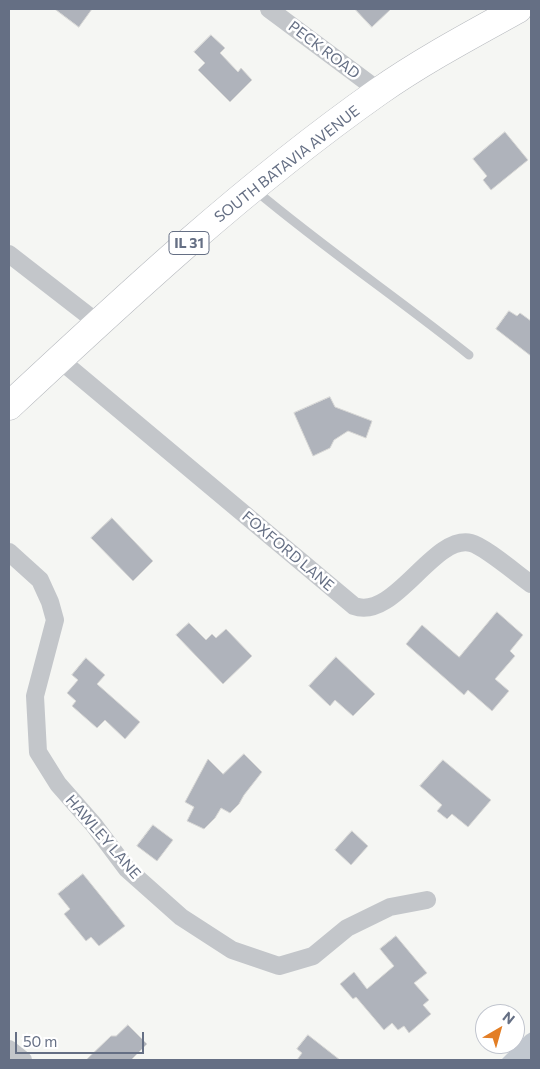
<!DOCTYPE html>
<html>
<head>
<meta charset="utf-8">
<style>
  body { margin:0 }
  #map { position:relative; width:540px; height:1069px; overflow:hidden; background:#f5f6f3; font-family:Commissioner,sans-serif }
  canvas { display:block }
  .frame { position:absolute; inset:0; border:10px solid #656f84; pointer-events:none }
  .north { position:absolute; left:475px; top:1004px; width:50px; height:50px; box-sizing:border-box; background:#fff; border:1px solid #c1c5ce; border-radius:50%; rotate:38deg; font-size:14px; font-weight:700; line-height:20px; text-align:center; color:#656f84 }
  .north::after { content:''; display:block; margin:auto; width:18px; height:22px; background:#e37e25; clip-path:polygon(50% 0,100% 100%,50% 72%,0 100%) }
  .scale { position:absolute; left:15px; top:1032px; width:129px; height:22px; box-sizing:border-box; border:2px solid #656f84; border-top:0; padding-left:6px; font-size:15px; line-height:18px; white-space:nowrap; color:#656f84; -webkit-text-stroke:4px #fff; paint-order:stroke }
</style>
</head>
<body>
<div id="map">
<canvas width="540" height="1069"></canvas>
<div class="frame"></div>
<div class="north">N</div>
<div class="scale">50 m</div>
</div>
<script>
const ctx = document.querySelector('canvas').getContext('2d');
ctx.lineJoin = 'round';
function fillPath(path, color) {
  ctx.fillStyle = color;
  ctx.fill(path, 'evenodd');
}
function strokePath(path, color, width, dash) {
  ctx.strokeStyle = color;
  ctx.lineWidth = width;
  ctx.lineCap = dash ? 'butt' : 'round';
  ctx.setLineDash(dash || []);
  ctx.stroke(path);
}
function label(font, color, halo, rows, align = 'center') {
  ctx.font = font + ' Commissioner,sans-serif';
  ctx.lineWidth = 5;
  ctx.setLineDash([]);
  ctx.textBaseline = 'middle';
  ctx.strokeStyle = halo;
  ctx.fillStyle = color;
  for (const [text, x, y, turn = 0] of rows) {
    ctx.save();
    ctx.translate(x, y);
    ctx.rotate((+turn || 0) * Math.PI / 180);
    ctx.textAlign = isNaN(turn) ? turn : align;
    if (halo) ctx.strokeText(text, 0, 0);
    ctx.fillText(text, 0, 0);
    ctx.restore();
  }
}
fillPath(new Path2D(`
  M531 1032V1060H501L526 1035Z`), '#c1c7cf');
const building = new Path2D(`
  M55 9H92L79 27Z
  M355 9H391L372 27Z
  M211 35 225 48 220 53 238 72 241 68 252 80 230 102 198 70 205 63 194 52Z
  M505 132 528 160 491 190 483 180 487 176 473 159Z
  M509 311 517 316 520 313 531 321V356L496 329Z
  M330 397 335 407 372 421 366 438 348 431 334 440 330 448 313 456 294 413Z
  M112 518 153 561 133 581 91 538Z
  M497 612 523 635 510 651 515 656 495 679 509 691 492 711 468 690 464 695 406 644 422 625 459 657Z
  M189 623 206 640 212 634 216 638 226 629 252 656 223 684 176 635Z
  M336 657 375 694 353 716 335 700 330 706 309 686Z
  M86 658 105 675 97 684 140 722 125 739 105 720 97 728 72 706 76 701 67 693 78 680 72 675Z
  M244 754 262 772 244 795 239 804 230 813 221 808 215 818 204 829 187 821 194 807 185 802 208 759 223 774Z
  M443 760 491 800 468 827 452 814 447 819 437 811 442 805 420 786Z
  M153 825 173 840 157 861 137 846Z
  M352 831 368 846 351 865 335 850Z
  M83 874 125 926 99 946 91 937 86 941 64 914 70 909 58 894Z
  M396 936 427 973 414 983 429 1000 423 1005 431 1014 409 1033 404 1026 398 1030 392 1023 384 1030 356 997 353 999 340 984 354 972 367 989 394 966 380 949Z
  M128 1025 147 1044 131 1060H86L111 1036H116Z
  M308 1035 340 1060H297L302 1053 297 1049Z`);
fillPath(building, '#afb3bb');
strokePath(building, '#d7d7d5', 1);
const primary = new Path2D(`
  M9 406C127 296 246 185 378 92 422 61 471 35 518 9`);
strokePath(primary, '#b6b9be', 29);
strokePath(new Path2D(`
  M255 190C324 248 399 299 469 355`), '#c3c6ca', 9);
strokePath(new Path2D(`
  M269 9 379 91
  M9 254 98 323
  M59 359 354 606C395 621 433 534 471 543 484 546 518 575 531 584
  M9 552 40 580 50 602 55 620 35 696 38 752 58 784 94 825 127 869 181 917 232 950 279 966 313 956 347 928 390 907 427 900
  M9 1049 23 1060`), '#c3c6ca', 18);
strokePath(primary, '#fff', 28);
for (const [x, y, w] of [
  [189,243,40]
]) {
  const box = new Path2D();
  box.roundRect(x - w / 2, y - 11.5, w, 23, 4);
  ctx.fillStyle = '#fff';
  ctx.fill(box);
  strokePath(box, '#656f84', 1);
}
label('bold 14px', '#656f84', null, [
  ["IL 31",189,243]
]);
label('15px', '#656f84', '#fff', [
  ["PECK ROAD",324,50,37],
  ["SOUTH BATAVIA AVENUE",287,164,-38],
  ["FOXFORD LANE",288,551,40],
  ["HAWLEY LANE",103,837,49]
]);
</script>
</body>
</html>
